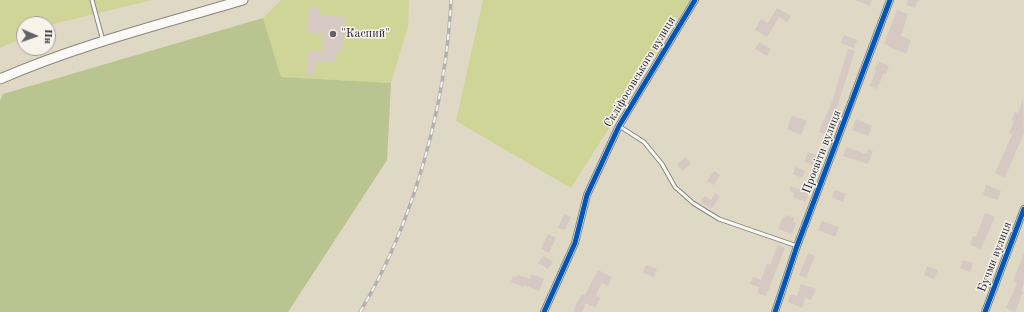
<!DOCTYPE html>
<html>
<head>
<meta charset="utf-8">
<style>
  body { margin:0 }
  #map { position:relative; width:1024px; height:312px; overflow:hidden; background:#ded8c4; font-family:"Old Standard TT",serif }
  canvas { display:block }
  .north { position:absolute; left:16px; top:16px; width:40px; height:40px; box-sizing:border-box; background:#f7f3e8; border:1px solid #a29fa3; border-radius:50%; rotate:92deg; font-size:11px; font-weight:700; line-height:16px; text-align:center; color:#22223b }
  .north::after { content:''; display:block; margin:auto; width:14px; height:18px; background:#64626b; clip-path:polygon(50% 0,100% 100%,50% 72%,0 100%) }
</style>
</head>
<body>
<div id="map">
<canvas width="1024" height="312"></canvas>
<div class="north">Пн</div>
</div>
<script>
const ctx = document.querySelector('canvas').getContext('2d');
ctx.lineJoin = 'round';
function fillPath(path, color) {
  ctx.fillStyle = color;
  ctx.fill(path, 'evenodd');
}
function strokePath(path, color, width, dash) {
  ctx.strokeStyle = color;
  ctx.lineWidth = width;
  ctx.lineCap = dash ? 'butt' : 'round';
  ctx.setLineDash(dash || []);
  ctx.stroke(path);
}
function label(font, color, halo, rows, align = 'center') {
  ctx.font = font + ' "Old Standard TT",serif';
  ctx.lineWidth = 3;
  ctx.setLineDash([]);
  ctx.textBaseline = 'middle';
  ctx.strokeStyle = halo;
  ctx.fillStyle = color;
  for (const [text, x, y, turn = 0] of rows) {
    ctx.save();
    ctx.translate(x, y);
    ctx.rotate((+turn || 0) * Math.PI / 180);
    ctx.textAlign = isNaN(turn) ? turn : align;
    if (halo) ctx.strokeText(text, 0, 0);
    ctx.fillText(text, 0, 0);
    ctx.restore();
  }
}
fillPath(new Path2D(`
  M0 0H152L57 23 48 26V24H24V37L0 48Z
  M281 0H409L408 26 391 83 281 77 263 18Z
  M483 0H690L571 188 456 121Z`), '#cfd497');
fillPath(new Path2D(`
  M263 18 281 77 391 83 387 160 288 312H0V101L3 94Z`), '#b9c490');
fillPath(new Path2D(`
  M855 0H872L870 6Z
  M908 0H918L915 8 906 5Z
  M310 6 320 8 319 15 345 17 342 51 337 50 336 62 315 61 314 75 306 74 308 51 322 53 323 34 306 32Z
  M777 8 791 16 787 22 779 17 767 37 755 30 761 19 768 23Z
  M897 10 908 14 901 36 911 40 906 54 884 44Z
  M844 35 857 40 854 48 841 43Z
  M759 42 771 49 767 56 755 49Z
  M848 49 855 51 828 135 819 132 823 120 824 121 833 99Z
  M878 61 889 66 886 74 884 73 877 89 870 86 876 70 875 69Z
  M1023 99 1024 133 1005 177 995 173 1012 135 1009 133 1014 121 1012 120 1015 112 1018 113Z
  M792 116 807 121 801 135 787 129Z
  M856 119 872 126 868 136 852 130Z
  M846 147 866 154 868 149 873 151 868 164 843 156Z
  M808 152 821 157 817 167 804 162Z
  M686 157 691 164 682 171 677 164Z
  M795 167 805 171 802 178 793 174Z
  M714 171 720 175 714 185 707 181Z
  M986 185 1001 191 998 200 983 195Z
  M791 186 809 193 806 202 793 197 794 193 789 191Z
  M835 190 846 194 843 202 832 197Z
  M715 193 720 196 712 209 701 202 705 196 711 200Z
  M985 213 995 217 981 249 970 245 973 236 976 237Z
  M564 214 571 217 565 230 558 228Z
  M786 215 794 218 793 221 796 223 792 234 778 229 783 217 785 218Z
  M822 221 839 227 835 237 818 230Z
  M548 234 556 238 549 253 541 249Z
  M778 245 785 248 766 296 757 293 759 287 750 284 753 277 761 280 767 263 770 265Z
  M808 253 815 256 806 278 799 275Z
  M1024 253V282L1021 291 1023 292 1015 312 1006 308 1017 283 1013 281Z
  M543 256 553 261 548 269 538 263Z
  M963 260 973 263 970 272 960 268Z
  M646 265 657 269 654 277 643 273Z
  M927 266 938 270 934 279 924 275Z
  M598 270 612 277 608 286 602 283 596 295 600 298 595 308 586 303 582 312H573L577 302 582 294 585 295Z
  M532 274 544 279 539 291 524 285 523 287 511 282 513 276 517 277 518 275 530 279Z
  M801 284 816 289 811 300 805 298 802 308 788 302 791 294 797 296Z`), '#d6c9c3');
const lane = new Path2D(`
  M92 0 103 41
  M619 126 644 142 662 164 675 187 693 203 719 219 797 246`);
const street = new Path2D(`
  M544 312 575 243 587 195 619 126 695 0
  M775 312 797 246 890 0
  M985 312 1024 209`);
const secondary = new Path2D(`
  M0 79C78 45 162 24 243 0`);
strokePath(lane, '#898680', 5);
strokePath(street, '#898680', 8);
strokePath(secondary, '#898680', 11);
strokePath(lane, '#faf9f6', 3);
strokePath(street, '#faf9f6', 6);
strokePath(secondary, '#faf9f6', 9);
const rail = new Path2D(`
  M360 312C414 223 446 104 451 0`);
strokePath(rail, '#b2b1b1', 3.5);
strokePath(rail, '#f7f3e8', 2, [6]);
strokePath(new Path2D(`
  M544 312 575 243 587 195 619 126 695 0
  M775 312 797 246 890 0
  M985 312 1024 209`), '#0057b8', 5);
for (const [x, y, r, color] of [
  [333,34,4,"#64626b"]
]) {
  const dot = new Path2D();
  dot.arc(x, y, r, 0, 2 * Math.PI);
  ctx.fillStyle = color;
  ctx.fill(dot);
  strokePath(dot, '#f7f3e8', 1.5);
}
label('12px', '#22223b', '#f7f3e8', [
  ["\"Каспий\"",341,34]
], 'left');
label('12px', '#22223b', '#f7f3e8', [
  ["Скліфосовського вулиця",640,72,-59],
  ["Просвіти вулиця",822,152,-69],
  ["Бучми вулиця",995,257,-69]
]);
</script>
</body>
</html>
